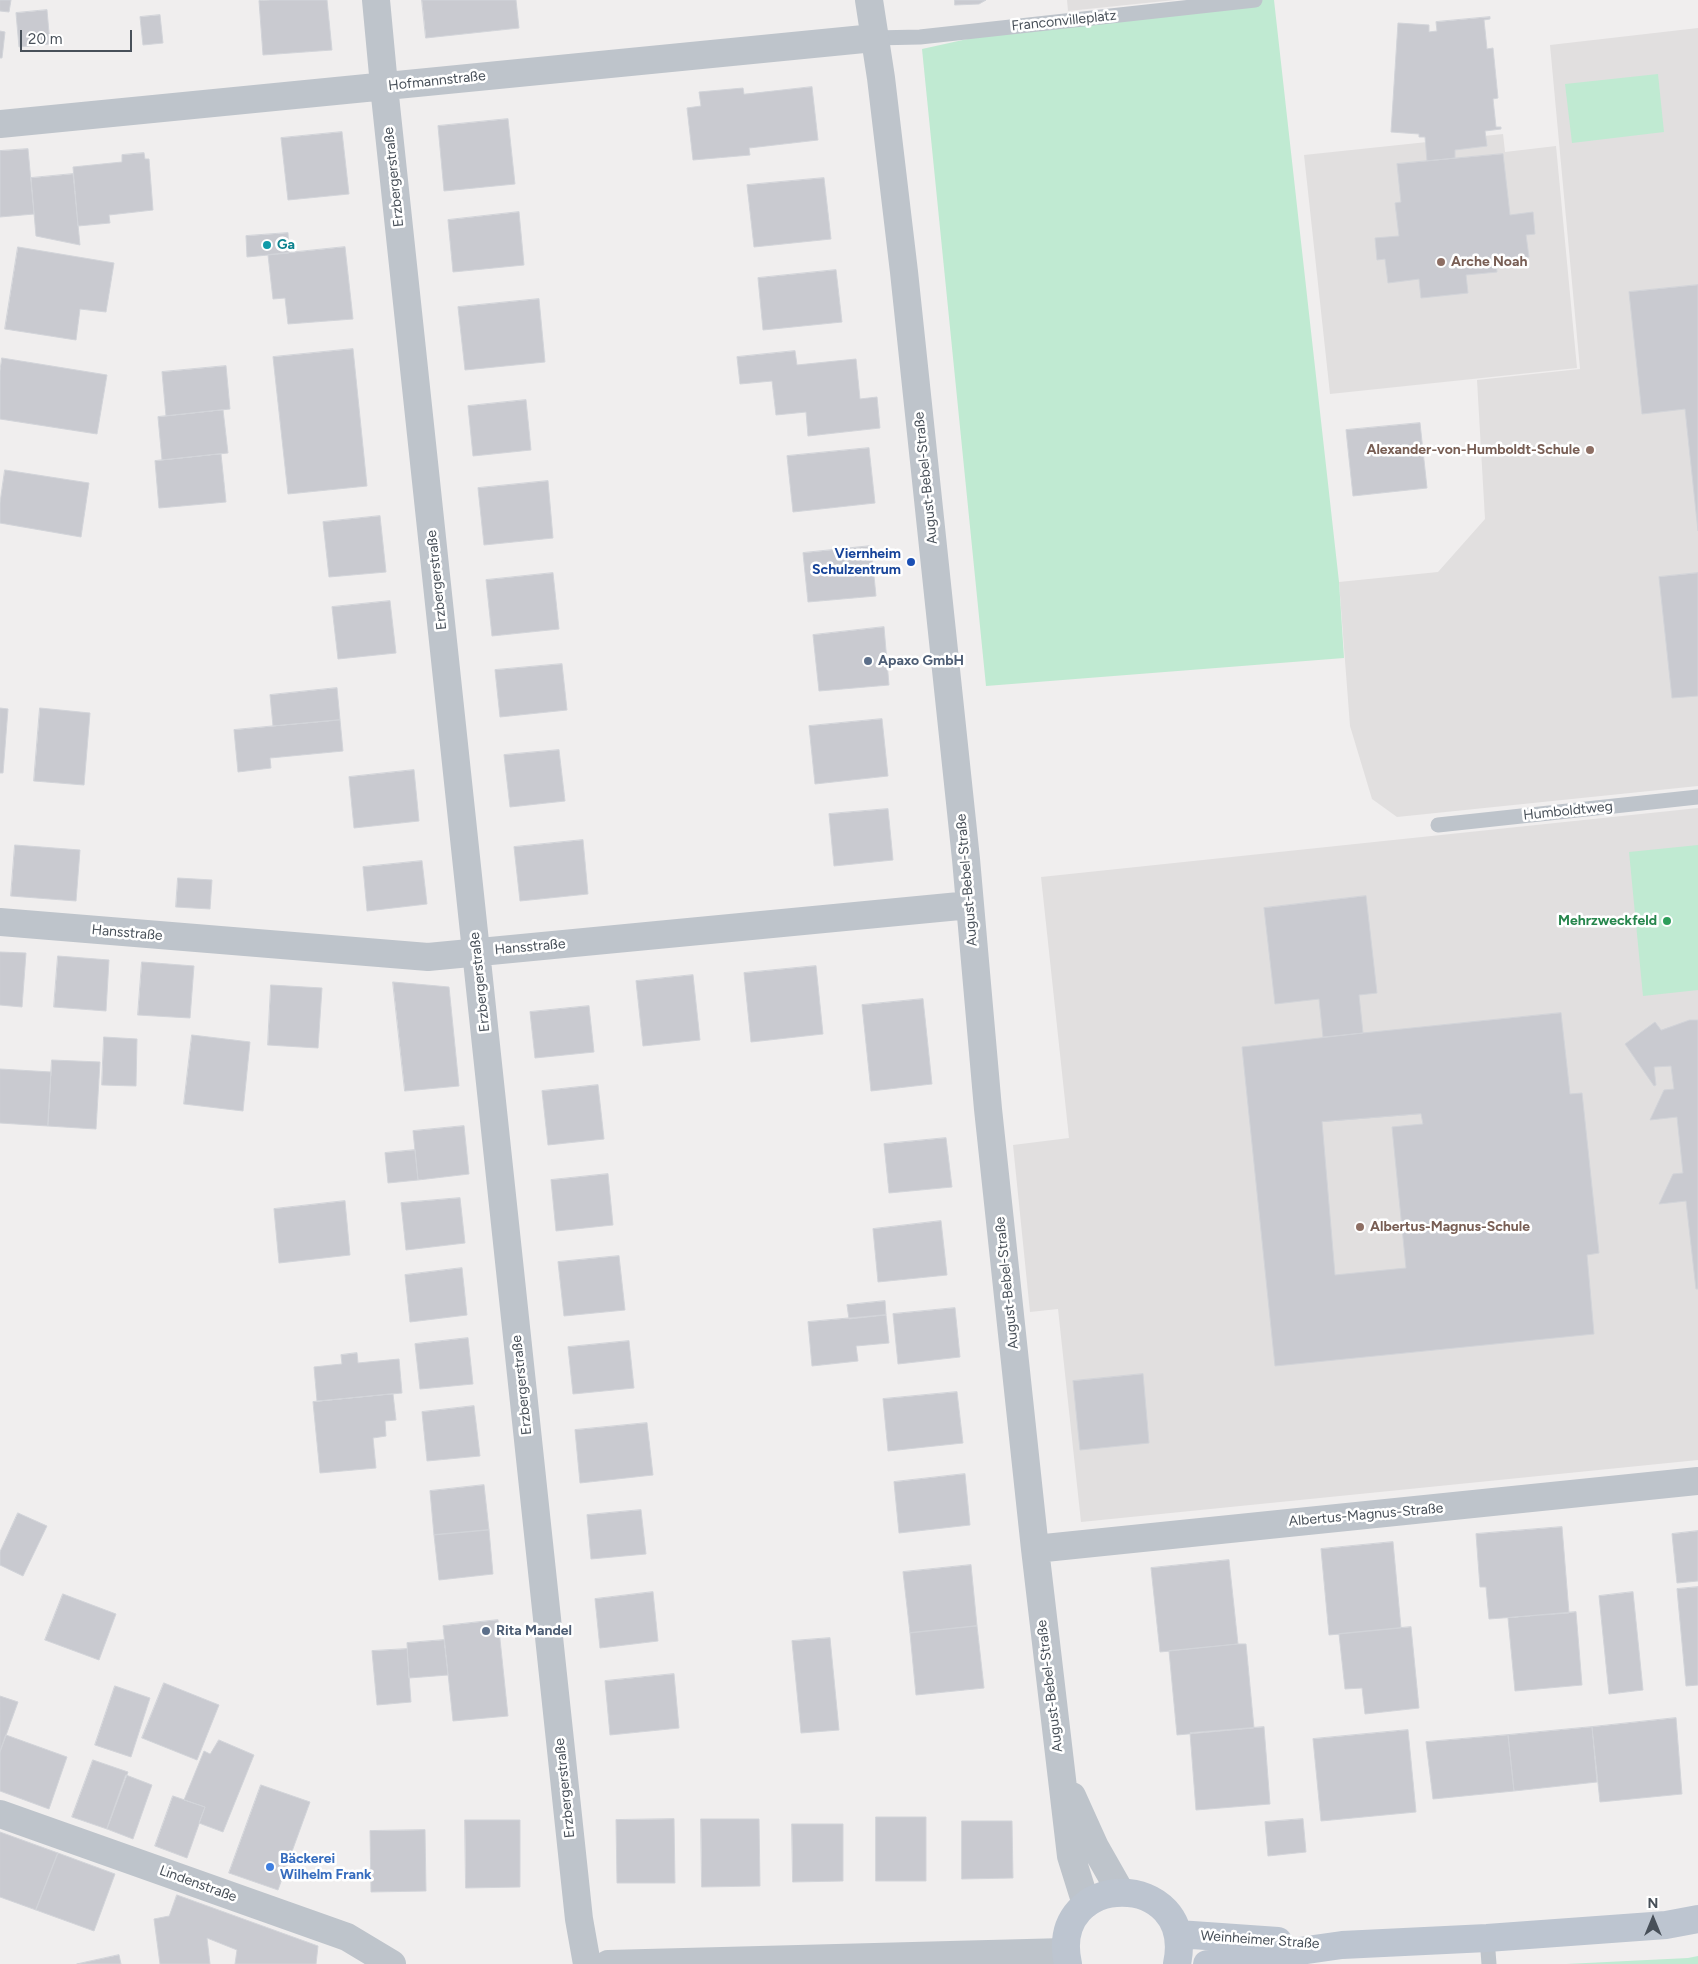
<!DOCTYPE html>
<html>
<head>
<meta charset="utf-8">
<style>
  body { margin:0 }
  #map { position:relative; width:1698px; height:1964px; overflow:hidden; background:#f0eeee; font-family:Figtree,sans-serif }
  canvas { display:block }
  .north { position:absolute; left:1628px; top:1894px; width:50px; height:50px; -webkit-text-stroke:4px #fff; paint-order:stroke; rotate:0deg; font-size:14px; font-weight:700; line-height:20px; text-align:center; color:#485059 }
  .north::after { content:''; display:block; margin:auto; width:18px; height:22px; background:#485059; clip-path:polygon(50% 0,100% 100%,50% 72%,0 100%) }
  .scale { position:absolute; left:20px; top:30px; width:112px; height:22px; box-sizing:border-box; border:2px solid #485059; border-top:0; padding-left:6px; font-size:15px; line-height:18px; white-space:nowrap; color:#485059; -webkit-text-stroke:4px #fff; paint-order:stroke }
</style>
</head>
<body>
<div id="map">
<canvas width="1698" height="1964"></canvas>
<div class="north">N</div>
<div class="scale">20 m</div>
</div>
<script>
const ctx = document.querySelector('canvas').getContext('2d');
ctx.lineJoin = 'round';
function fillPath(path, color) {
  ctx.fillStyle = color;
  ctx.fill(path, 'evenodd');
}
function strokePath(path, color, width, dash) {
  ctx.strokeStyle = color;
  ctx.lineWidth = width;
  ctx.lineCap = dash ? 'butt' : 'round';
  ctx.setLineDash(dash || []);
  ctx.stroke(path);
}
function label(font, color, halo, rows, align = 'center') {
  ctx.font = font + ' Figtree,sans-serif';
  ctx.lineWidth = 5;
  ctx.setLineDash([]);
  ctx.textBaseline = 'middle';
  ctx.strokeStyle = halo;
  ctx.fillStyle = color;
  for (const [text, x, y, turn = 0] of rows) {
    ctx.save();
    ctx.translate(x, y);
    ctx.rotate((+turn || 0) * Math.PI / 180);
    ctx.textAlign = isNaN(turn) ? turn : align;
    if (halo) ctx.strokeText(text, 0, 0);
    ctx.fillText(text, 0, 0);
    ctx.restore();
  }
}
fillPath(new Path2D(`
  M1067 0H1175L1068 11Z
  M1698 28V786L1397 817 1372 799 1350 726 1339 582 1438 572 1485 519 1477 380 1580 369 1550 45Z
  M1503 134 1505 152 1556 146 1577 368 1330 394 1304 155Z
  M1698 808V1460L1081 1522 1058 1309 1030 1312 1013 1145 1069 1138 1041 877Z`), '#e1dfdf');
fillPath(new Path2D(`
  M1255 0H1274L1339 582 1344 658 986 686 922 49 1040 23Z
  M1658 74 1664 132 1572 143 1565 84Z
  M1698 845V990L1643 996 1629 852Z
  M1698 1956V1964H1566L1688 1958Z`), '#c0ead2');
const building = new Path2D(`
  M0 0H11L9 12 0 11Z
  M270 0H327L332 50 263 55 259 1Z
  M422 0H516L519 28 426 38Z
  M955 0H986L979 4 955 5Z
  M47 10 50 44 19 47 16 13Z
  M160 15 163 43 143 45 140 17Z
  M1490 17V19L1484 20 1487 49 1493 48 1498 98 1493 99 1496 127H1501V129L1485 131 1487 146 1455 150V158L1427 161 1425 137H1419V134L1391 132 1398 23 1429 25V32L1437 31 1436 22Z
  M0 31 5 32 2 58H0Z
  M812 87 818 140 749 148 750 155 693 160 687 108 701 106 699 92 743 88 744 94Z
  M508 119 515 184 444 191 438 126Z
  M342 132 349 194 288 200 281 138Z
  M28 149 34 214 0 217V151Z
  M144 153 145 159H149L153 210 109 215 110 223 78 226 73 167 122 162V155Z
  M1503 154 1510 215 1533 212 1535 234 1526 235 1529 257 1496 261 1497 272 1466 275 1468 293 1421 298 1419 279 1388 283 1385 259 1377 260 1375 238 1399 236 1395 203 1401 202 1397 164Z
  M73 174 80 245 36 236 31 178Z
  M824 178 831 239 754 247 747 185Z
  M519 212 524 265 453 272 448 220Z
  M288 233 289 253 247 257 246 236Z
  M18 247 114 263 106 312 80 309 76 340 5 329Z
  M345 247 353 319 288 324 285 298 273 299 268 255Z
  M836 270 842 322 763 330 758 278Z
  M1698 285V531L1685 409 1642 414 1629 292Z
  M539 299 545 362 465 370 458 307Z
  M353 349 367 486 288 494 273 357Z
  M795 351 797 365 856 359 860 399 877 397 880 428 808 436 806 412 776 415 772 381 740 384 737 357Z
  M2 358 107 375 97 434 0 419V371Z
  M226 366 230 409 166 416 162 372Z
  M526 400 531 450 473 456 468 406Z
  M223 410 228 453 162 460 158 417Z
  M1420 423 1427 488 1353 496 1346 430Z
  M869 448 875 503 793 512 787 456Z
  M221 454 226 502 159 508 155 461Z
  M5 470 89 483 81 537 0 523V503Z
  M548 481 553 538 484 545 478 488Z
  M380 516 386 572 329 577 323 522Z
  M871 546 876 596 808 602 803 553Z
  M553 573 559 629 492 636 486 580Z
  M1698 573V696L1672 698 1659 577Z
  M390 601 396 653 338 659 332 607Z
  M884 627 889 685 819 691 813 635Z
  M562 664 567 710 500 717 495 670Z
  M337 688 340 720 273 726 270 695Z
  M0 708 8 709 3 773H0Z
  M40 708 90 713 84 785 34 781Z
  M882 719 888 776 815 784 809 726Z
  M340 720 343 751 270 758 271 768 238 772 234 730Z
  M559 750 565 801 510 807 504 755Z
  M414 770 419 821 354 828 349 777Z
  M888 809 893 860 834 866 829 814Z
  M583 840 588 894 520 901 514 847Z
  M15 845 80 850 76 901 11 896Z
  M422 861 427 904 367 911 363 867Z
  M178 878 212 880 210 909 176 907Z
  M1366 896 1377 993 1359 995 1363 1033 1323 1037 1319 999 1275 1004 1264 908Z
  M0 952 26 953 22 1007 0 1005Z
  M58 956 109 960 106 1011 54 1007Z
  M142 962 194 966 190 1018 138 1015Z
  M816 966 823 1034 751 1042 744 973Z
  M693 975 700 1040 643 1046 636 981Z
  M393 982 449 987 459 1086 405 1091Z
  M271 985 322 988 318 1048 268 1045Z
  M923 999 932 1084 871 1091 862 1005Z
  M589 1006 594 1052 535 1058 530 1012Z
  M1561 1013 1570 1094 1582 1093 1599 1253 1587 1255 1594 1334 1275 1366 1242 1047 1363 1033ZM1421 1114 1423 1124 1392 1127 1406 1268 1335 1275 1322 1122Z
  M1690 1020H1698V1289H1696L1686 1201 1659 1204 1673 1174 1683 1173 1677 1117 1650 1120 1664 1090 1674 1089 1671 1066 1654 1067 1656 1085 1654 1086 1625 1044 1655 1022 1661 1030Z
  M192 1035 250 1042 243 1111 184 1104Z
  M104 1037 137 1039 136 1086 102 1085Z
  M52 1060 100 1062 96 1129 48 1126Z
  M0 1069 51 1072 48 1126 0 1123Z
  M598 1085 604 1139 548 1145 542 1091Z
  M464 1126 469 1174 418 1180 413 1131Z
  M946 1138 952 1187 889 1193 884 1144Z
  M415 1150 418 1180 388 1183 385 1153Z
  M608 1174 613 1225 556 1231 551 1180Z
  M460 1198 465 1243 406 1250 401 1203Z
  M345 1201 350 1255 279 1263 274 1209Z
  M941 1221 947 1275 878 1282 873 1229Z
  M619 1256 625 1310 564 1316 558 1262Z
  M462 1268 467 1315 410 1322 405 1275Z
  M885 1301 886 1315 849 1319 847 1305Z
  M955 1308 960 1357 898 1364 893 1314Z
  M886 1315 889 1343 856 1346 858 1361 812 1366 808 1322Z
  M468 1338 473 1384 420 1389 415 1344Z
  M629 1341 634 1388 573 1394 568 1347Z
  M357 1353 358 1363 399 1359 402 1393 317 1401 314 1367 342 1364 341 1355Z
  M1143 1374 1149 1443 1080 1450 1073 1381Z
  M957 1392 963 1443 888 1451 883 1399Z
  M393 1394 396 1420 385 1421 386 1436 373 1438 376 1468 320 1473 313 1402Z
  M474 1406 480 1456 427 1461 422 1412Z
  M647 1423 653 1475 580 1483 575 1430Z
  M965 1474 970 1525 899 1533 894 1482Z
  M484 1485 489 1530 434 1535 430 1491Z
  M641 1510 646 1554 591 1559 587 1515Z
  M18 1513 47 1526 23 1576 0 1565V1552Z
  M1562 1527 1569 1613 1489 1619 1486 1587H1480L1476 1534Z
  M489 1530 493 1574 439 1580 434 1535Z
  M1698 1531V1581L1677 1583 1672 1534Z
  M1393 1542 1401 1628 1329 1635 1321 1549Z
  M1229 1560 1238 1644 1160 1652 1151 1568Z
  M971 1565 977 1626 910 1633 903 1572Z
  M1698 1587V1685L1686 1686 1677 1589Z
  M653 1592 658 1641 600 1648 595 1599Z
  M1633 1592 1643 1690 1609 1694 1599 1596Z
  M63 1594 116 1614 99 1660 45 1640Z
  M1576 1612 1582 1685 1515 1691 1508 1618Z
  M498 1620 508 1716 453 1721 443 1626Z
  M977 1626 984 1688 916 1695 910 1633Z
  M1411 1627 1419 1708 1365 1714 1362 1688 1345 1689 1339 1634Z
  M830 1638 839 1730 801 1733 792 1641Z
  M444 1640 448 1675 409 1678 407 1643Z
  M1238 1644H1246L1254 1728 1177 1735 1169 1651Z
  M407 1649 411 1702 377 1705 372 1651Z
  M674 1674 679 1728 610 1735 605 1681Z
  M164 1683 219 1705 197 1760 142 1738Z
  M115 1686 150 1698 131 1757 95 1745Z
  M0 1696 18 1702 0 1752Z
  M1676 1718 1682 1794 1600 1802 1592 1727Z
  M1264 1727 1270 1804 1196 1810 1190 1733Z
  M1592 1727 1597 1782 1514 1791 1508 1735Z
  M1408 1730 1416 1812 1321 1821 1313 1739Z
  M6 1735 67 1757 49 1809 0 1791V1752Z
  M1508 1735 1514 1791 1433 1799 1426 1742Z
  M219 1740 254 1755 223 1832 199 1823 205 1807 184 1800 204 1751 210 1754Z
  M93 1760 128 1772 107 1829 72 1817Z
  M126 1775 152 1785 133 1839 107 1829Z
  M261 1785 310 1802 278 1890 229 1873Z
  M173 1796 205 1807 187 1858 155 1846Z
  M876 1817H926V1881H876Z
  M674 1819 675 1883H617L616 1820Z
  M701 1819H759L760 1886 702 1887Z
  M1303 1819 1306 1852 1268 1856 1265 1822Z
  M465 1820H520V1887L466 1888Z
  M962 1821H1012L1013 1878 962 1879Z
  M792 1824H843V1881L793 1882Z
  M425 1830 426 1891 371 1892 370 1831Z
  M0 1832 58 1853 36 1910 0 1897Z
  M58 1853 115 1874 94 1931 36 1910Z
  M177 1895 318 1946 316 1964H235L237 1950 207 1938 210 1964H160L154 1919 169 1916Z
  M119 1955 121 1964H77Z`);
fillPath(building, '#c9cad0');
strokePath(building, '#d2d4d9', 1);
strokePath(new Path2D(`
  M874 38 920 37 1255 0
  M1438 825 1698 797
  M1487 1938 1489 1964`), '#bec4cb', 15);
strokePath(new Path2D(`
  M376 0 385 96 579 1919 587 1964
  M869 0 881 78 904 272 966 859 988 1109 1035 1549 1071 1856 1086 1904
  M0 124 874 38
  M0 922 428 957 970 905
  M1035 1549 1698 1481
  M1072 1796 1095 1847 1120 1891
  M0 1814 347 1937 392 1964
  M608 1964 1065 1952`), '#bec4cb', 28);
strokePath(new Path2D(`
  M1178 1934 1278 1941
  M1068 1964C1047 1869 1197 1869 1177 1964
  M1207 1964 1342 1945 1487 1938 1666 1925 1698 1919`), '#bdc5d0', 28);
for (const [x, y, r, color] of [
  [267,245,5,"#0f9aa8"],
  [1441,262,5,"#8d6e63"],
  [1590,450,5,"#8d6e63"],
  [911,562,5,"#1a4fb4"],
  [868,661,5,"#5c6f8a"],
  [1667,921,5,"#2e9e5b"],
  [1360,1227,5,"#8d6e63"],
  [486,1631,5,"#5c6f8a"],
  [270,1867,5,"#3f7fe0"]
]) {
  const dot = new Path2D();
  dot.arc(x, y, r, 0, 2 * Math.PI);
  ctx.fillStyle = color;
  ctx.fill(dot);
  strokePath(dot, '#fff', 2);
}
label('14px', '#485059', '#fff', [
  ["Franconvilleplatz",1064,21,-6],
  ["Hofmannstraße",437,81,-6],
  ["Erzbergerstraße",394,177,-96],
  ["August-Bebel-Straße",926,478,-96],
  ["Erzbergerstraße",437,580,-96],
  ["Humboldtweg",1568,811,-6],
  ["August-Bebel-Straße",967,880,-95],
  ["Hansstraße",127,933,5],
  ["Hansstraße",530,947,-5],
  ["Erzbergerstraße",480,982,-96],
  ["August-Bebel-Straße",1007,1283,-96],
  ["Erzbergerstraße",522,1385,-96],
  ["Albertus-Magnus-Straße",1366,1515,-5],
  ["August-Bebel-Straße",1050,1686,-97],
  ["Erzbergerstraße",565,1788,-96],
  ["Lindenstraße",198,1884,20],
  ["Weinheimer Straße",1260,1940,4]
]);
label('bold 14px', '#0d838f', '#fff', [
  ["Ga",277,245]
], 'left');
label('bold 14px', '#785e54', '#fff', [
  ["Arche Noah",1451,262],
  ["Alexander-von-Humboldt-Schule",1580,450,"right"],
  ["Albertus-Magnus-Schule",1370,1227]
], 'left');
label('bold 14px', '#164399', '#fff', [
  ["Viernheim",901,554],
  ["Schulzentrum",901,570]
], 'right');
label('bold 14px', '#4e5e75', '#fff', [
  ["Apaxo GmbH",878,661],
  ["Rita Mandel",496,1631]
], 'left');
label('bold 14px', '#27864d', '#fff', [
  ["Mehrzweckfeld",1657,921]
], 'right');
label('bold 14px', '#366cbe', '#fff', [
  ["Bäckerei",280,1859],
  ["Wilhelm Frank",280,1875]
], 'left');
</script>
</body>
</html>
